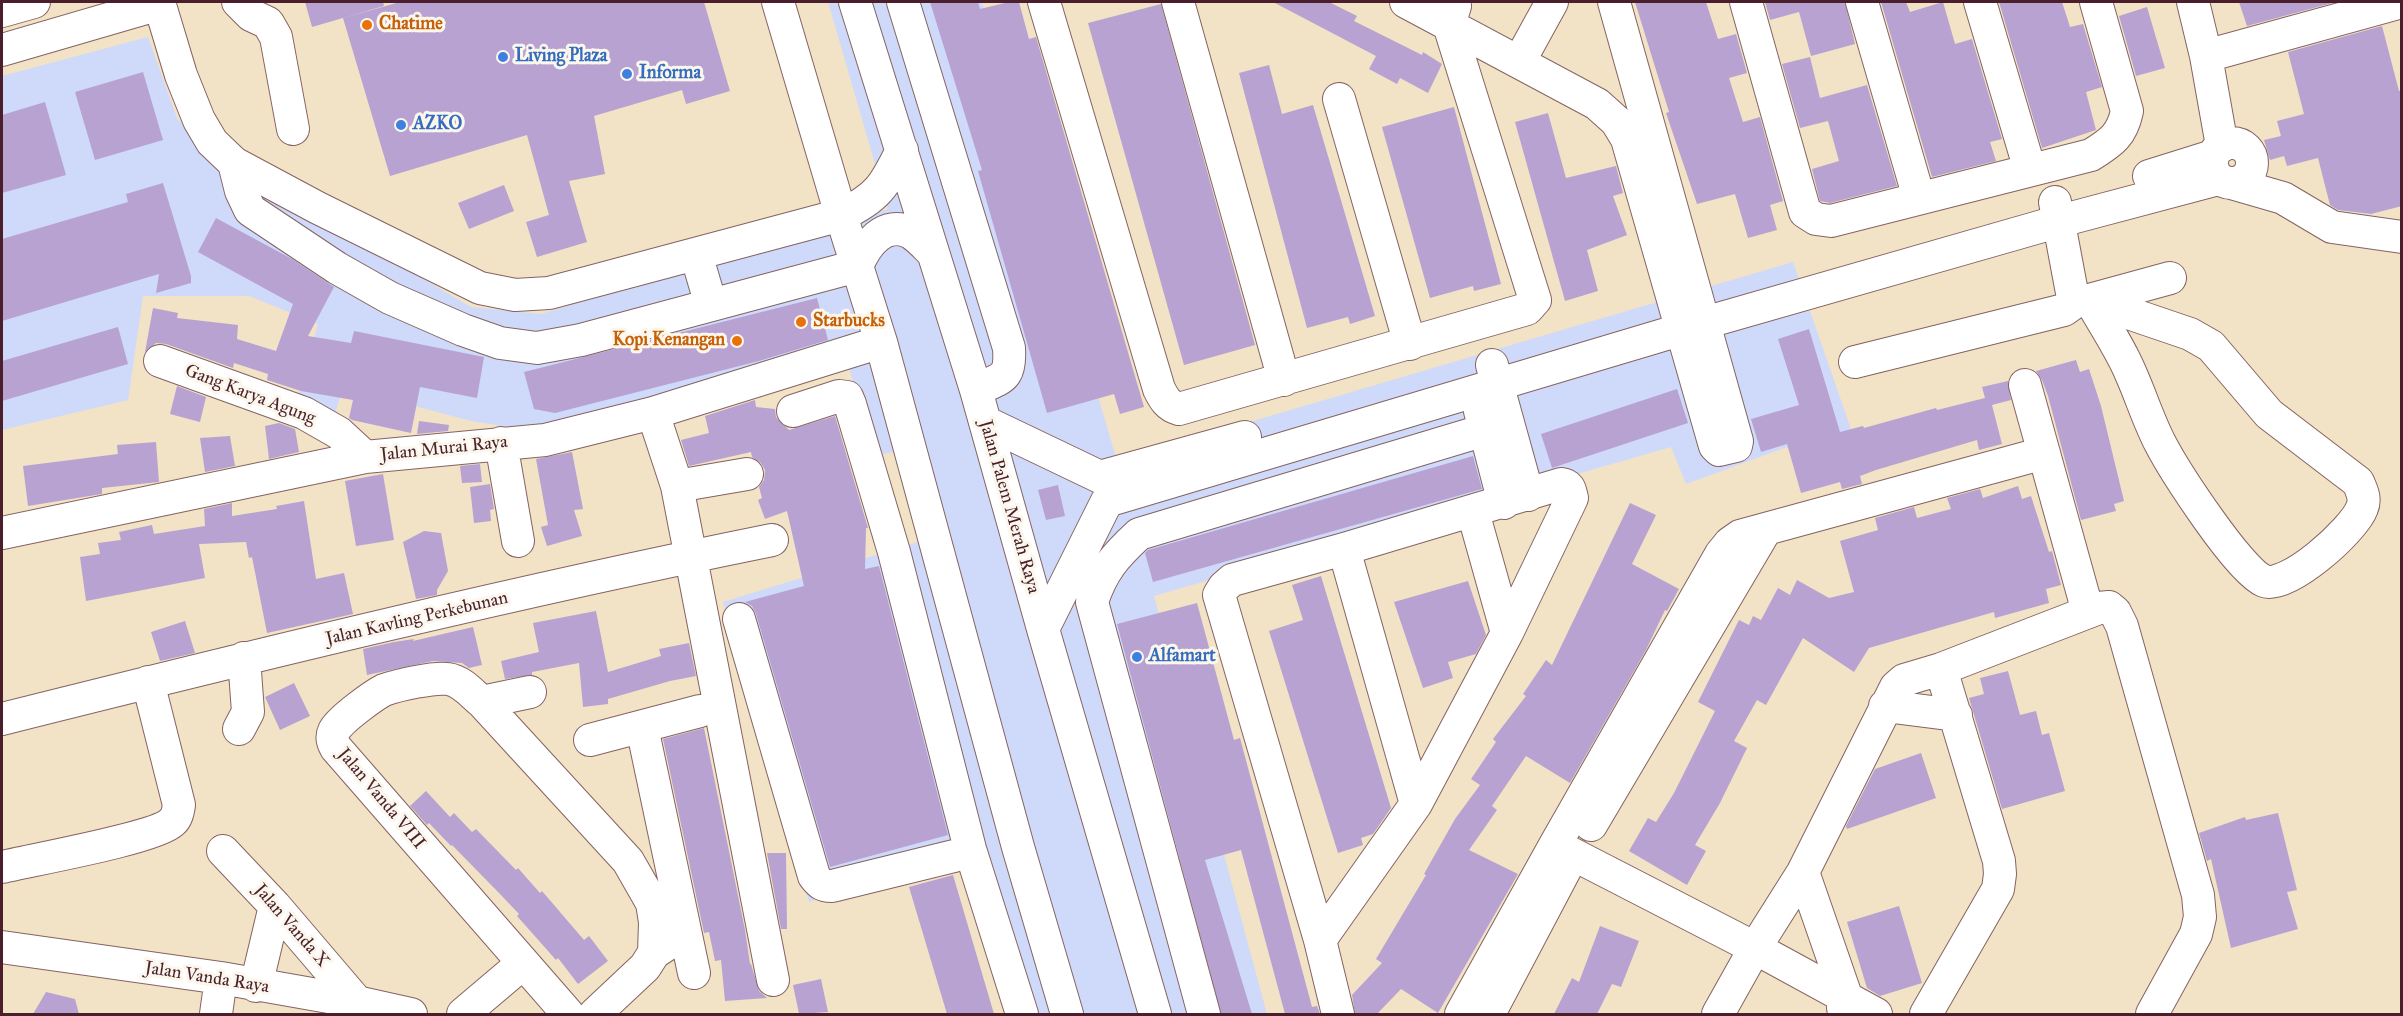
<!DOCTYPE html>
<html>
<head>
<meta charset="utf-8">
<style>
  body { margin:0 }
  #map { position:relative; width:2403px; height:1016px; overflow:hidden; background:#f2e2c6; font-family:"IM FELL Great Primer",serif }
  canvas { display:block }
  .frame { position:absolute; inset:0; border:3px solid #4a1f2b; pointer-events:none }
</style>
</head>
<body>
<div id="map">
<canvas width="2403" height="1016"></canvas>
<div class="frame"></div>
</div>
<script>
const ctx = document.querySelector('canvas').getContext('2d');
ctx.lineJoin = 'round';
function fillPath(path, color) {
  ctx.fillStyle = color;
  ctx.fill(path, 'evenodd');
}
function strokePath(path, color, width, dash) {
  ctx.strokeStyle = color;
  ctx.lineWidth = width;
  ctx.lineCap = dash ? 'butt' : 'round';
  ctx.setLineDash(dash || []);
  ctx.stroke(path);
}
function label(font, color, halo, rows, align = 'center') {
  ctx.font = font + ' "IM FELL Great Primer",serif';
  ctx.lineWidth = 6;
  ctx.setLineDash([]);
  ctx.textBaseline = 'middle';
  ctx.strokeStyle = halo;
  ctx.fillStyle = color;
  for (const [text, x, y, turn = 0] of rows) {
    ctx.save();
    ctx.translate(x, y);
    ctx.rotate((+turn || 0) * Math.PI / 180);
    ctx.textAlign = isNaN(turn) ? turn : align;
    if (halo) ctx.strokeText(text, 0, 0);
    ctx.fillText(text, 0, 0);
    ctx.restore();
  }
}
fillPath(new Path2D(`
  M828 2H982L1117 461 1793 262 1852 432 1835 433 1787 447 1686 484 1671 447 1154 596 1267 1014H1011L962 856 809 902 723 602 921 541 897 451 876 456 866 418 841 347 529 430 471 421 343 387 334 417 297 401 318 324 249 296H143L128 400 2 430V76L148 37 177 118 210 154 471 307 541 314 888 209Z`), '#cfdafa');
fillPath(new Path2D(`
  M305 2H383L384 6 312 27Z
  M400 2H704L730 91 686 104 682 90 594 116 605 174 569 181 587 242 537 257 526 222 549 215 527 135 390 176 343 18Z
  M930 2H978L980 9 1009 2H1019L1029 39 1036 37 1144 407 1120 414 1114 394 1047 413 978 171 982 170Z
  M1273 2H1329L1357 16 1354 21 1422 55 1423 52 1442 64 1428 93 1400 78 1397 84 1369 69 1376 56Z
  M1635 2H1706L1718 39 1736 34 1747 73 1729 78 1743 122 1760 117 1783 201 1770 205 1777 230 1748 238 1735 194 1697 204 1666 113 1669 112Z
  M1765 2H1845L1855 44 1811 56 1799 12 1770 20Z
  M1881 2H1906L1910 12 1943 2 1955 44 1972 39 2002 139 1990 142 1996 161 1932 177Z
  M1999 2H2062L2070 27 2083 24 2102 87 2086 92 2096 130 2042 148Z
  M2239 2H2336L2247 26Z
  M1161 4 1255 345 1184 365 1088 23Z
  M2147 7 2165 68 2136 76 2119 16Z
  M2382 26 2399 91 2402 90V206L2371 214 2338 210 2330 205 2318 158 2287 166 2284 156 2270 160 2264 140 2281 136 2277 121 2304 114 2288 52Z
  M1810 57 1820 98 1867 85 1897 186 1830 203 1820 201 1812 169 1839 161 1828 121 1800 128 1782 64Z
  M1269 65 1282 114 1313 105 1375 316 1350 324 1348 317 1307 328 1239 73Z
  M143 72 163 140 95 160 75 92Z
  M45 102 66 175 2 193V115Z
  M1454 107 1501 284 1474 291 1473 286 1430 298 1382 127Z
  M1548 113 1566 178 1616 166 1623 193 1613 196 1627 235 1587 250 1598 291 1565 301 1515 122Z
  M163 183 191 276V283L156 293 159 274 2 321V239L128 202 126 194Z
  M504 185 514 211 469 229 458 203Z
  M216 218 292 259 334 287 308 336 351 343 354 331 484 357 477 398 420 387 411 433 352 420 349 418 353 400 301 391 267 380 268 374 234 363 233 368 166 344 156 343 145 352 153 308 178 313 177 318 238 325 237 339 276 351 293 304 198 252Z
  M817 298 828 340 759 361 555 413 534 409 524 372Z
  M118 327 128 364 2 401V361Z
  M1809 329 1840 432 1863 426 1864 428 1936 408 1937 410 1985 398 1982 387 2008 381 2011 400 1992 405 2002 444 1979 450 1977 440 1876 470 1860 476 1862 484 1842 489 1840 482 1801 493 1787 444 1761 452 1751 419 1799 405 1778 339Z
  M2076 360 2080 372 2089 369 2101 406 2124 501 2114 504 2116 511 2081 520 2048 396 2042 380 2036 371Z
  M177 386 206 397 200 422 170 414Z
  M1677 389 1688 423 1552 468 1541 434Z
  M755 400 756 407 775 409 776 417 789 430 835 416 868 528H866L865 569 879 566 948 835 830 867 756 614 752 606 745 602 804 586 787 511 765 519 758 500 762 498 759 487 764 480 765 470 760 462 752 457 751 452 689 466 681 440 709 433 705 416Z
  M419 421 449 425 448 431 417 434Z
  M279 423 295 429 299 452 269 459 265 426Z
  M230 436 235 466 205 472 200 438Z
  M156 442 159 482 102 488V494L28 506 23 466 118 454 117 445Z
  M572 452 583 509 574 510 582 536 547 546 541 527 548 525 536 459Z
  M1473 456 1482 489 1153 582 1145 553 1148 550Z
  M480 464 482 482 462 483 460 466Z
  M383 474 394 540 356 546 345 481Z
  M490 484 494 509 490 510 491 521 474 523 470 487Z
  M1058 485 1065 516 1046 520 1038 490Z
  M2018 486 2022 499 2031 496 2049 552 2052 551 2061 585 2046 589 2049 603 1995 618 1994 612 1869 648 1854 672 1803 638 1766 705 1757 700 1734 741 1747 748 1720 803 1695 845 1706 851 1687 885 1629 851 1648 818 1656 822 1674 793 1715 711 1698 702 1739 620 1749 625 1753 616 1761 620 1778 588 1790 595 1797 580 1829 598 1854 592 1840 541 1878 530 1875 518 1914 507 1917 518 1951 509 1947 498 1980 489 1983 498Z
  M304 501 316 579 344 573 353 614 267 633 252 557 249 558 246 542 199 544 205 578 86 601 80 557 100 554 98 543 121 540 119 532 152 525 154 534 205 526 204 509 232 503V516L277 509 276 506Z
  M1630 503 1656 515 1632 564 1679 589 1667 611 1665 610 1646 650 1570 783 1526 756 1492 806 1497 810 1469 850 1518 874 1438 1013 1401 989 1377 1014H1355L1352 995 1382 963 1376 959 1426 875 1424 874 1455 819 1480 785 1471 779 1496 742 1493 739 1526 696 1523 694 1546 660 1552 665Z
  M424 531 441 533 448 571 437 590V595L416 599 403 542Z
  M1321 576 1391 808 1373 834 1361 838 1363 845 1338 853 1269 631 1303 620 1292 585Z
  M1468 581 1486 635 1476 654 1448 662 1453 678 1423 688 1394 602Z
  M1197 603 1234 740 1240 738 1312 1007 1317 1006 1320 1014H1285L1241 850 1205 860 1252 1014H1221L1117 624Z
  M596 611 608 672 661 656 659 649 689 643 696 676 670 681 608 699V704L583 707 579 663 532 672V675L505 679 501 661 539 652 533 623Z
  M185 621 195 653 160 661 151 632Z
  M473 627 482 665 469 668 462 663 433 661 367 675 363 649 394 642 414 639 413 641Z
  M2008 671 2020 715 2036 711 2042 735 2049 733 2065 791 2002 809 1969 698 1984 694 1980 678Z
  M294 683 310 716 280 730 265 697Z
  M704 728 745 930 750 964H751L759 991 767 998 725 1001 721 960 715 961 709 932 704 933 663 739Z
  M1921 753 1936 798 1847 829 1846 826 1875 769Z
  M426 791 450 817 454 813 472 832 476 829 516 870 518 868 540 893 542 891 584 940 589 936 608 961 578 984 558 958 556 960 517 916 519 914 500 894 452 845 451 846 429 823 427 825 410 806Z
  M2278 813 2297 890 2287 892 2298 929 2231 948 2211 859 2207 861 2199 833 2245 817 2246 820Z
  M767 853H786L787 929H781Z
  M953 875 994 1014H947L909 887Z
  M1899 906 1922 983 1880 996 1867 988 1847 922Z
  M1600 926 1639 941 1621 987 1612 984 1597 1014H1554L1572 978 1579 982Z
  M821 979 828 1012 799 1014 793 985Z
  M46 992 75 999 79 1014H33Z`), '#b8a2d1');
const minor = new Path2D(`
  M159 2 181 75 199 120 212 142 234 163 318 208 480 288 515 295 549 293 841 215C878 198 885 185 902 150
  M238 2 251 15 268 23 276 37 293 129
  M778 2 841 215 881 342 1018 847 1067 1014
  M855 2 976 390 1043 629 1155 1014
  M903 2 1009 348C1011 380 1002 377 976 390
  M1044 2 1159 389C1164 399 1168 406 1179 409L1527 309 1535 300 1449 25 1455 6
  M1178 2 1284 380
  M1406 2 1597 104 1616 121 1627 139 1715 446 1719 450 1736 446 1737 441C1697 294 1654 148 1614 2
  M1746 2 1805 212 1816 219 1831 221 2091 155C2112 142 2122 135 2127 111L2096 2
  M1862 2 1919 198
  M1980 2 2030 170
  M2193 2 2206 56 2222 146
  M2 11 34 2
  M2 50 160 4
  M2206 56 2402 2
  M1519 62 1552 2
  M1339 99 1410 344
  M2212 163a20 20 0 1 1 40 0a20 20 0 1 1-40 0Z
  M234 163 241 191 250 210 337 268 390 298 463 330 500 343 537 348 581 340 857 266C866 245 884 219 911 233 919 238 926 246 933 253
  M2149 176 2213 156
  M2231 183 2283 198 2332 227 2402 237
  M696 254 711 305
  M2090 300 2190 334 2211 346 2269 414 2358 482C2362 491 2366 499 2362 508 2354 530 2287 590 2264 581 2239 571 2174 470 2160 443 2146 416 2138 386 2124 359 2114 339 2101 319 2090 300Z
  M2086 301 2170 278
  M160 361 304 413 339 433 365 457
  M1855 362 2064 310 2071 305 2073 298 2055 202
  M1492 365 1528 495
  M2025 385 2088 612
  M793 411 839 396 847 397 850 404 894 552 970 849 1022 1014
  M1480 411 1504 503
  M653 413 677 486 773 980
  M985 422 1100 477 1245 437
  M501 443 518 541
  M677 486 747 474
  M1473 512 1507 633
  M2 533 365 457 545 440 653 413 881 342
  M1344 549 1416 804
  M739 619 814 876C820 884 823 886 832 886L954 856
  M1043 629 1107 501 1683 329 2060 221 2218 179
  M482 702 530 692
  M1885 706 1956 715
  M2 719C257 655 514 592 772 540
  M642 727 694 973
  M239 729 248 712 244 658
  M590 740 700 711
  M1591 825 1766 529
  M1555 845 1755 948 1876 1014
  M223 851 275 906 357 1002
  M2 867C31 860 156 838 172 822 177 818 178 811 179 805L148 682
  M1803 872 1846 996 1843 1008
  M1320 940 1416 804 1507 633 1572 498C1570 490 1570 485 1561 484L1344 549 1232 580 1224 587 1219 595 1320 940 1338 1014
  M2 947 221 978 357 1002 411 1014
  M256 986 275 906
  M216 1014 221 978
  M463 1014 522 964
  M568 1014 336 748C333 743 331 737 334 731 338 721 374 695 384 690 398 685 434 677 448 679 462 681 472 694 482 702L628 861 652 903 655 922 654 953
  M595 1014 645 967 654 953 669 943
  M1204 1014 1092 602C1102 571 1115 556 1139 534L1485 430
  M1461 1014 1555 845 1721 554 1730 543 1740 536 2044 453
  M1489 1014 1567 866
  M1718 1014 1755 948 1803 872 1896 687 1904 680 1941 669 2099 608 2109 607 2115 612 2122 626 2198 895 2200 917 2196 934 2152 1014
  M1926 1014 1998 889 2000 874 1999 861 1941 669`);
strokePath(minor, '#856361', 34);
strokePath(minor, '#fff', 32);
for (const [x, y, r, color] of [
  [367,25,6,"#e8710a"],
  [503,57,6,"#3f7fe0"],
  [627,74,6,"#3f7fe0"],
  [401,125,6,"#3f7fe0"],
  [801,322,6,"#e8710a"],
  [737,341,6,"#e8710a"],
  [1137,657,6,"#3f7fe0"]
]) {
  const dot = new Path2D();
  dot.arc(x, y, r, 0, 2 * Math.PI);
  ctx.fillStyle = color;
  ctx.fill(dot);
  strokePath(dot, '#fbf7ec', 2);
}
label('bold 18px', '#c56008', '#fbf7ec', [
  ["Chatime",379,25],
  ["Starbucks",813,322],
  ["Kopi Kenangan",725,341,"right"]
], 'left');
label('bold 18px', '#366cbe', '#fbf7ec', [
  ["Living Plaza",515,57],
  ["Informa",639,74],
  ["AZKO",413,125],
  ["Alfamart",1149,657]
], 'left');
label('18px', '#4a1f2b', '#fbf7ec', [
  ["Gang Karya Agung",250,395,21],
  ["Jalan Murai Raya",444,449,-6],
  ["Jalan Palem Merah Raya",1009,507,74],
  ["Jalan Kavling Perkebunan",417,619,-13],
  ["Jalan Vanda VIII",381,799,50],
  ["Jalan Vanda X",291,926,49],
  ["Jalan Vanda Raya",207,978,9]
]);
</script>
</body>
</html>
